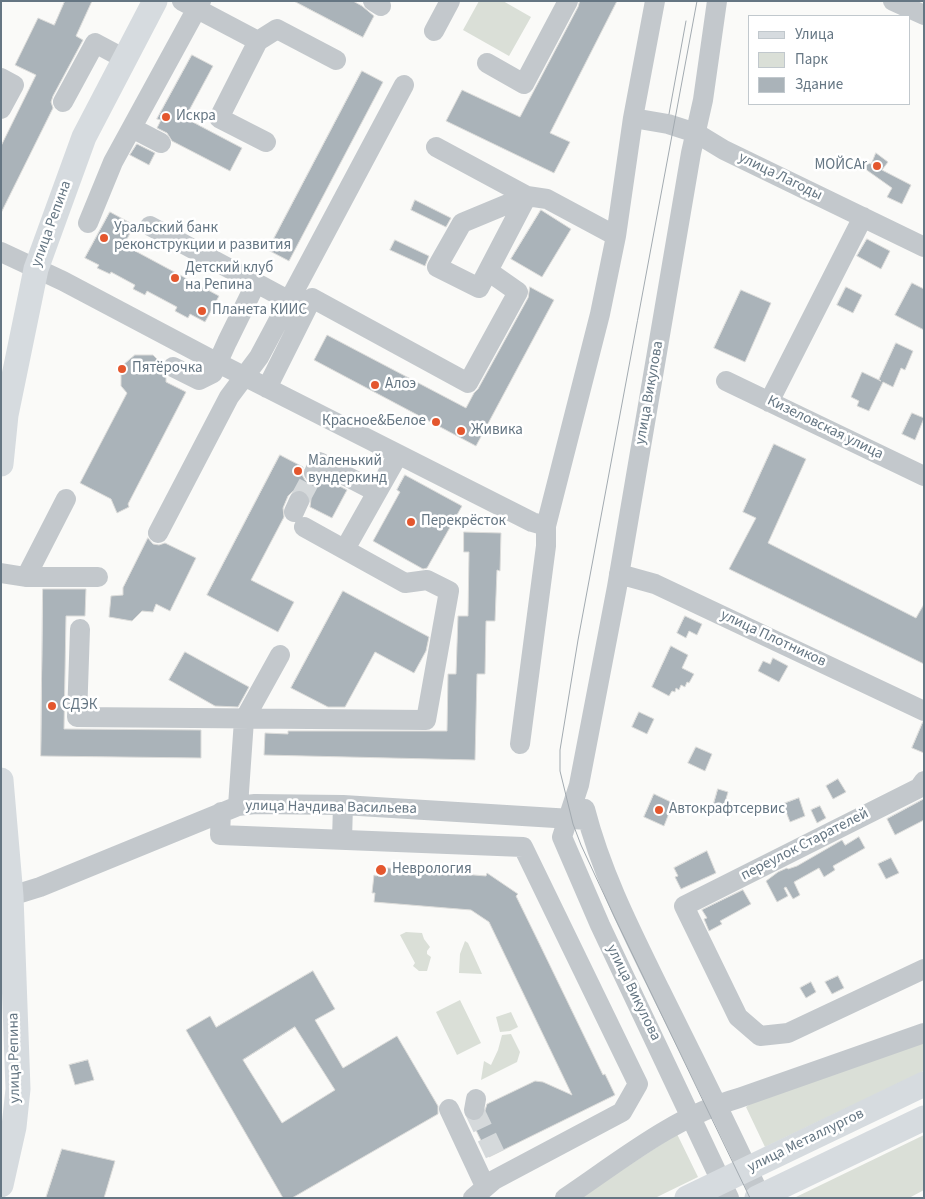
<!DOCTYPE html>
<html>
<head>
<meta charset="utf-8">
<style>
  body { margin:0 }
  #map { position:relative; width:925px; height:1199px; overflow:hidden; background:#fafaf8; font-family:"Source Sans 3",sans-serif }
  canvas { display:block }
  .frame { position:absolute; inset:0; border:2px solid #657683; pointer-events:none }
  .legend { position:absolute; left:748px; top:15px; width:162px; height:90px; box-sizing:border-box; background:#fff; border:1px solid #c1c8cd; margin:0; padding:6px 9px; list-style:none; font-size:15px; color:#657683 }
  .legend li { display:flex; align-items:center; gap:10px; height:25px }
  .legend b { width:25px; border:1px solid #c1c8cd }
</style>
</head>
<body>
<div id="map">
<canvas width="925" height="1199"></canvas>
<div class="frame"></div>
<ul class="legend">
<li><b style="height:6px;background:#d6dbdf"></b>Улица</li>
<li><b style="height:14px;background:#dadfd7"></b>Парк</li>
<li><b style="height:14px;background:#aab3b9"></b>Здание</li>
</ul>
</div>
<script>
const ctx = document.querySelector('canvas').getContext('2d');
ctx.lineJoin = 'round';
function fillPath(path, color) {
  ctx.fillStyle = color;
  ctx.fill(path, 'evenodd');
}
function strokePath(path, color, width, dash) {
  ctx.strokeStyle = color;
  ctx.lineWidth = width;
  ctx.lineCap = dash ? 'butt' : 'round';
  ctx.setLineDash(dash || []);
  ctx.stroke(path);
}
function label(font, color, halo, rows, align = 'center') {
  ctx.font = font + ' "Source Sans 3",sans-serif';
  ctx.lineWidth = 5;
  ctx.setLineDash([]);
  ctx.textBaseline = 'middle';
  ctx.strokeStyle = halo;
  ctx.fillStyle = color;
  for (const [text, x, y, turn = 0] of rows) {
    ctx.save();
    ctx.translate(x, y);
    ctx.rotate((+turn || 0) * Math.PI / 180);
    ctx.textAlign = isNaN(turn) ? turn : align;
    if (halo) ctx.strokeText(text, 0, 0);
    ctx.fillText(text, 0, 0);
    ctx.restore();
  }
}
fillPath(new Path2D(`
  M479 1H503L531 17 509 56 463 30Z
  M406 932 422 933 424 939 430 947 427 951V954L431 957 427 971H419L413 966 415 963 400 935Z
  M465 941 468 943 482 974 459 973 460 954Z
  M460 1000 481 1043 457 1055 436 1012Z
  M511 1012 518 1027 510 1031 500 1032 496 1017Z
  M511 1034 520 1052 517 1062 481 1080 484 1061 491 1065 498 1050 502 1035Z
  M924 1042V1071L765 1147 746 1107 751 1103Z
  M677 1134 698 1177 655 1198H579Z
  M924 1135V1190L909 1198H794Z`), '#dadfd7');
const building = new Path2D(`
  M65 1H92L76 36 83 40 53 96 51 102 53 108 1 213V146L36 75 15 65 38 18 54 25Z
  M294 1H353L362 6 374 16 363 37Z
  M580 1H617L550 133 570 142 554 173 446 121 462 90 520 117 578 7Z
  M192 55 213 66 185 118 242 148 230 171 172 141 167 133 157 128 161 120 157 119Z
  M362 71 383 82 289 261 268 250Z
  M137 144 155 153 149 165 130 155Z
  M876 153 888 162 882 170 911 185 902 204 887 197 892 188 861 166 864 161 871 164Z
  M415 200 451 218 446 227 411 210Z
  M541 210 571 229 542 277 511 259Z
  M110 212 134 225 124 245 219 296 205 322 190 314 188 318 175 311 177 307 147 291 145 295 133 289 135 285 111 272 110 274 97 268 99 265 85 258Z
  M867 239 890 251 881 269 857 256Z
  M395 240 429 256 425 266 390 250Z
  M912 283 924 289V330L895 315Z
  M530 287 554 300 476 446 314 360 327 335 466 408 474 393 478 389 528 298Z
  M846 287 862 295 853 313 837 305Z
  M741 290 771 303 745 362 714 348Z
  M896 343 913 351 905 370 901 368 893 387 883 382 869 411 857 406 859 401 851 397 862 372 881 381 879 380Z
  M135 355H153L162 364 161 368 166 376V382L186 392 128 504 129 507 117 513 111 499 80 483 127 393 121 386V367Z
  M912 413 924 418 915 440 902 434Z
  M774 444 806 459 768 543 916 618 924 604V664L729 569 756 518 743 512Z
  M280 455 303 467 302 475 305 480 309 484 316 485 320 483 324 478 347 490 332 518 310 507 311 499 308 494 304 490 297 489 292 492 288 496 283 508 284 517 251 580 294 602 278 632 207 595Z
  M405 475 462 506 427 568 423 569 373 541 400 492 397 490Z
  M464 532 501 533 500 571 497 570 495 621H486L485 674H477L475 760 264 755 265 733 288 734V731H447L448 674H456L458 616H468L469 552H464Z
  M148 538 153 544 159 545 165 543 196 558 170 611 156 604 153 612 142 611 132 621 109 617 111 596 123 595V588Z
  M43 589H86L85 616H66L64 729 201 730V758L41 756Z
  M343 591 429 637 426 651 414 673 375 652 345 707H328L291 688Z
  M685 616 702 624 697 635 689 631 686 638 677 633Z
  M671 646 688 655 682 668 694 674 689 683 687 682 685 687 681 685 679 690 676 688 675 692 672 691 669 696 652 687Z
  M185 652 249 687 238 707 215 706 169 680Z
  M773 658 788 666 779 682 758 671 763 661 770 664Z
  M639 712 654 719 647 734 632 727Z
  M923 722 924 723V753L912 748Z
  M696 747 712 754 705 771 688 763Z
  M838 779 846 792 833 799 826 786Z
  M718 789 728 792 722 813 712 810Z
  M654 794 673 803 664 826 644 817Z
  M799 798 805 816 790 822 783 804Z
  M924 799V820L895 835 887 819Z
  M820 806 826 818 817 823 811 810Z
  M859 837 865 848 833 866 835 870 824 877 819 868 794 882 800 895 793 899 786 887 784 888 788 896 777 902 766 881 778 872 787 868 788 869 797 866 842 840 845 845Z
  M707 851 716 873 681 889 675 877 678 876 674 868Z
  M891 858 899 873 886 879 878 864Z
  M377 867 486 876 487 873 518 894 516 896 540 945 603 1075 605 1074 615 1095 489 1157 472 1122 478 1121 483 1117 487 1104 535 1081 543 1082 572 1095 489 922 471 910 374 902 375 893H372L374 875 376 876Z
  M743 890 751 904 720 921 722 924 709 931 704 919 707 918 702 910Z
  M313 971 335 1009 315 1020 343 1068 397 1036 438 1106V1114L292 1198H283L186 1030 210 1016 216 1027ZM295 1027 335 1090 282 1123 243 1060Z
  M838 976 844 988 832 994 825 982Z
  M811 982 816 992 806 998 800 988Z
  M88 1060 94 1080 75 1085 69 1065Z
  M62 1149 115 1161 104 1198H46Z`);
fillPath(building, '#aab3b9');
strokePath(building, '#dcdcda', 1);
strokePath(new Path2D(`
  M299 501 314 473
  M474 1110 495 1154`), '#d5d9db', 20, [20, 10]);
strokePath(new Path2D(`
  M182 1 258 41 219 118 266 142
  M373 1 381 6
  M717 1 703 100 691 153 617 587 579 785 562 837 600 925 729 1198
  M893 1 924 15
  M434 31 450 1
  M258 41 277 29 336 60
  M487 63 524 84 568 1
  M1 78 14 85 1 109
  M63 102 95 43 125 59
  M633 118 668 124 696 133 724 150 924 247
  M132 128 161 143
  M436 147 527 196 547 199 616 236
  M527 196 479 288 437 267 462 223Z
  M88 223 113 162 201 1
  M150 226 288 300
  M1 252 63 281 218 363 532 522 546 526
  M173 367 199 380 213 373 227 342 256 283
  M726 381 924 476
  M267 388 312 298 468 383 518 292 488 271
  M769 402 863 217
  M314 473 319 462 377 492
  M294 512 299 501
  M158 533 229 397 259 357 404 85
  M345 549 398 455
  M1 573 26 577H98
  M619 574 655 584 924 711
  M26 577 66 499
  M80 629 77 717 426 720 449 591 427 580 405 583 304 527
  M520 744 546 546V526L600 314 616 236 633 118 655 1
  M924 781 919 788 684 906 738 1017 760 1036 788 1033 924 969
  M238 806 244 720 280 655
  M585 809C601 872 631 931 660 990 694 1059 729 1128 761 1198
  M221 812 220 835 523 847 638 1084 622 1112 494 1180 473 1198
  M342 840 343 805
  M1 897 11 896 40 887 238 806 255 804 343 805 588 820
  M449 1109 485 1186
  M474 1110 476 1099
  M565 1198C620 1161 675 1116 739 1098L924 1033`), '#c3c8cc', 20);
strokePath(new Path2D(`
  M1 464 6 415 36 269 84 137 155 1
  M1 780 11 896 18 1089 14 1127 1 1185
  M687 1198 924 1084
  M757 1198 924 1118`), '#d6dbdf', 25);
strokePath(new Path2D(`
  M697 1 578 640 560 750V771L573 824 581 845 614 916 750 1198
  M669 114 686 21`), '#a2aab0', 1);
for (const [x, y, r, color] of [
  [166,117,5,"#e4572e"],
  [877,166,5,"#e4572e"],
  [104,238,5,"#e4572e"],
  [175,278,5,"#e4572e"],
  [202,311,5,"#e4572e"],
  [122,369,5,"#e4572e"],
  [375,385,5,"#e4572e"],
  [436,422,5,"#e4572e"],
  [461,431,5,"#e4572e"],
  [298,471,5,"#e4572e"],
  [411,522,5,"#e4572e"],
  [52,706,5,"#e4572e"],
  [659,810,5,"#e4572e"],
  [381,870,6,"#e4572e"]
]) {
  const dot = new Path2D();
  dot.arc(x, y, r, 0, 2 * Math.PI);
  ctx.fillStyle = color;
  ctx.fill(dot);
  strokePath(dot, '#fff', 2);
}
label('15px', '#657683', '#fff', [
  ["Искра",176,117],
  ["МОЙCAr",867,166,"right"],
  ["Уральский банк",114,229],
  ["реконструкции и развития",114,246],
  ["Детский клуб",185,269],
  ["на Репина",185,286],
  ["Планета КИИС",212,311],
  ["Пятёрочка",132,369],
  ["Алоэ",385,385],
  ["Красное&Белое",426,422,"right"],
  ["Живика",471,431],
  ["Маленький",308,462],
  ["вундеркинд",308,479],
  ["Перекрёсток",421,522],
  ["СДЭК",62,706],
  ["Автокрафтсервис",669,810],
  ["Неврология",392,870]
], 'left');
label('15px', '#657683', '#fff', [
  ["улица Лагоды",780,177,26],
  ["улица Репина",52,224,-70],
  ["улица Викулова",650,393,-80],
  ["Кизеловская улица",825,428,26],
  ["улица Плотников",773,639,25],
  ["улица Начдива Васильева",331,808,1],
  ["переулок Старателей",805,845,-27],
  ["улица Викулова",633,993,64],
  ["улица Репина",15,1058,-91],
  ["улица Металлургов",806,1141,-26]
]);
</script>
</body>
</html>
